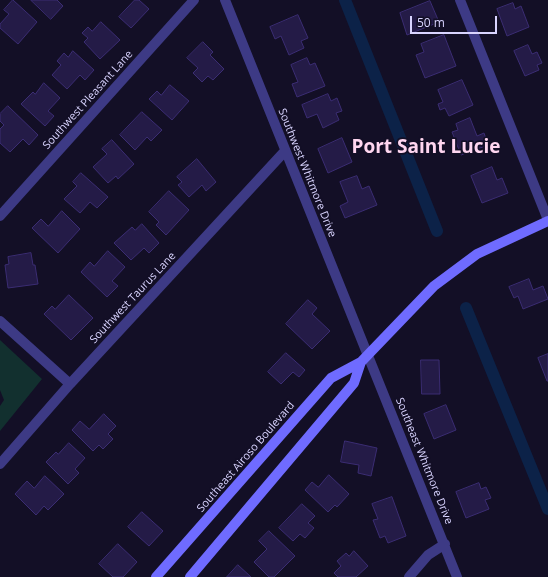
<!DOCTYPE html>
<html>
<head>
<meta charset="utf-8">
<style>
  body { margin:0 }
  #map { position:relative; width:548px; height:577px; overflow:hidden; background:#130f26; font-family:"Open Sans",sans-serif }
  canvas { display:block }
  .scale { position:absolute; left:410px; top:16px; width:87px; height:18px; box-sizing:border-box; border:2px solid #d9d4ff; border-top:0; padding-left:5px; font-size:12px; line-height:14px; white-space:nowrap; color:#d9d4ff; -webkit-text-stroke:3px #130f26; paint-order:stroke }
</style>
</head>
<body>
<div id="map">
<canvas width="548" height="577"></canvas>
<div class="scale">50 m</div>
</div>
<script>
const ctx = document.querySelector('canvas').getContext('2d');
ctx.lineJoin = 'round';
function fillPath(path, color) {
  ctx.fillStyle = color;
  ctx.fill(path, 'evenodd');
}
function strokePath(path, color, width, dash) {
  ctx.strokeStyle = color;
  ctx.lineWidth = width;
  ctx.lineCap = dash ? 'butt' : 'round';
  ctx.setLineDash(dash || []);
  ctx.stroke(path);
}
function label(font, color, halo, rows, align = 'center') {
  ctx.font = font + ' "Open Sans",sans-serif';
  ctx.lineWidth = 3.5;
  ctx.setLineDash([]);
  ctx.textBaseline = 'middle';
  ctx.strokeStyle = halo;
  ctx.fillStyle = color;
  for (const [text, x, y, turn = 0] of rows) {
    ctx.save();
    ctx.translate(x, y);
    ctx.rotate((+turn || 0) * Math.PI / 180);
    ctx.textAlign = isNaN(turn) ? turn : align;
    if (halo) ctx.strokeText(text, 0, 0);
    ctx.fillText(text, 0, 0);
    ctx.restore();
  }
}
fillPath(new Path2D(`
  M0 340 42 379 0 431V406L4 400 0 390Z`), '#12302f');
strokePath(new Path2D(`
  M345 0 437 231
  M466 308 548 509`), '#0c2248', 12);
const building = new Path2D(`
  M13 0 37 22 18 44 0 28V24L9 14 4 10Z
  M31 0H57L63 6 51 19Z
  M135 0H139L149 9 131 28 119 17Z
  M430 1 439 22 407 35 400 13Z
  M513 3 515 9 521 6 529 27 507 36 497 9Z
  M298 15 308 38 301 41 304 48 289 55 281 36 275 39 270 27Z
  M101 22 120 40 100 59 84 42 88 38 82 33 88 27 92 31Z
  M444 35 456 66 425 78 416 55 424 52 421 44Z
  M203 42 213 52 210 55 224 69 213 80 208 76 202 82 193 73 198 68 187 58Z
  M528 45 532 54 537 52 542 63 537 65 539 70 525 76 514 51Z
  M73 51 94 70 85 80 80 75 67 89 52 75 61 65 57 61 64 53 68 57Z
  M307 58 310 65 315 63 325 86 297 97 292 84 298 82 291 65Z
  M462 80 473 105 449 116 445 108 440 110 438 104 443 102 438 90Z
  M44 83 60 98 48 111 54 116 45 126 21 104 33 92 35 94Z
  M170 85 189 101 172 120 149 99 157 91 161 95Z
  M328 94 331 101 337 98 342 111 336 113 339 120 323 128 317 114 307 118 302 105Z
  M8 106 38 135 29 145 23 139 10 152 0 143V129L4 125 0 121V114Z
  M142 112 162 130 151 141 147 137 135 150 120 135Z
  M470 118 477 136 484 133 488 145 461 155 452 132 458 130 456 124Z
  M342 138 352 162 328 173 318 149Z
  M112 140 134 164 118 179 116 176 108 183 93 167 107 154 102 149Z
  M197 159 216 182 206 191 202 185 189 197 178 185 182 182 177 177Z
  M492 167 497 180 502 178 508 193 482 203 471 176Z
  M81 173 108 197 97 208 90 202 80 213 64 199 77 186 73 182Z
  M357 176 362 189 369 186 377 205 345 218 340 206 348 202 340 182Z
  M169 191 189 210 166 235 156 225 159 222 149 212Z
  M62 211 80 229 58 253 32 228 41 219 48 226Z
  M142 224 159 243 149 253 144 248 131 260 114 243 132 227 135 230Z
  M108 251 125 267 112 281 118 286 107 297 81 272 90 262 94 266Z
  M31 253 33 265H35L38 284 8 288 5 265 9 264 8 257Z
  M529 279 533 290 543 286 548 299 523 309 518 296 514 298 509 287Z
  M69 295 93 318 71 340 44 314 52 306 55 309Z
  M308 300 317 308 312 314 330 331 312 349 286 324Z
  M286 353 305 370 299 377 293 372 281 384 268 372Z
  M548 354V381H547L538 358Z
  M421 360H439L440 394H422Z
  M446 405 456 430 434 439 424 414Z
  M104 414 116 426 108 434 113 439 103 449 99 445 93 451 72 430 80 421 89 429Z
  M345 441 377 448 371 476 358 473 359 465 341 462Z
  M69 443 85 458 75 469 79 473 68 484 46 462 56 452 58 454Z
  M329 475 349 494 337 507 335 505 328 512 305 490 312 482 318 487Z
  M45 476 64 494 48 510 44 506 36 515 15 494 27 481 34 488Z
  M479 483 481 489 486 487 491 498 485 500 489 509 466 518 456 492Z
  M392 497 406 536 388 543 385 536 380 538 373 520 378 519 372 504Z
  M302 504 315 516 308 523 314 528 305 538 300 534 293 541 279 528Z
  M142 512 163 531 149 546 128 527Z
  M269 531 295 556 274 577H269L254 562 267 549 259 541Z
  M118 544 137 562 123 577H113L99 564Z
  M354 551 368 566 356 577H338L334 573 341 566 337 561 346 553 349 556Z
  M238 565 251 577H227Z`);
fillPath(building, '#241b47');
strokePath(building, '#3b2d73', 1);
strokePath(new Path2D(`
  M225 0 457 577
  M460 0 548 220
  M0 216 194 0
  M0 321 70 384
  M0 464 70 384 285 151
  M409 577 428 555 445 544`), '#3d3a85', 10);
strokePath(new Path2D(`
  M156 577 331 378 361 362 434 286 477 254 548 221
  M190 577 354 383 361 362`), '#6f6bff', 10);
label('11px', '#d9d4ff', '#130f26', [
  ["Southwest Pleasant Lane",88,100,-48],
  ["Southwest Whitmore Drive",307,173,68],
  ["Southwest Taurus Lane",133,298,-47],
  ["Southeast Airoso Boulevard",246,457,-49],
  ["Southeast Whitmore Drive",424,461,68]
]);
label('bold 19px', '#ffd6f0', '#130f26', [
  ["Port Saint Lucie",426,148]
]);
</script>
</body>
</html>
